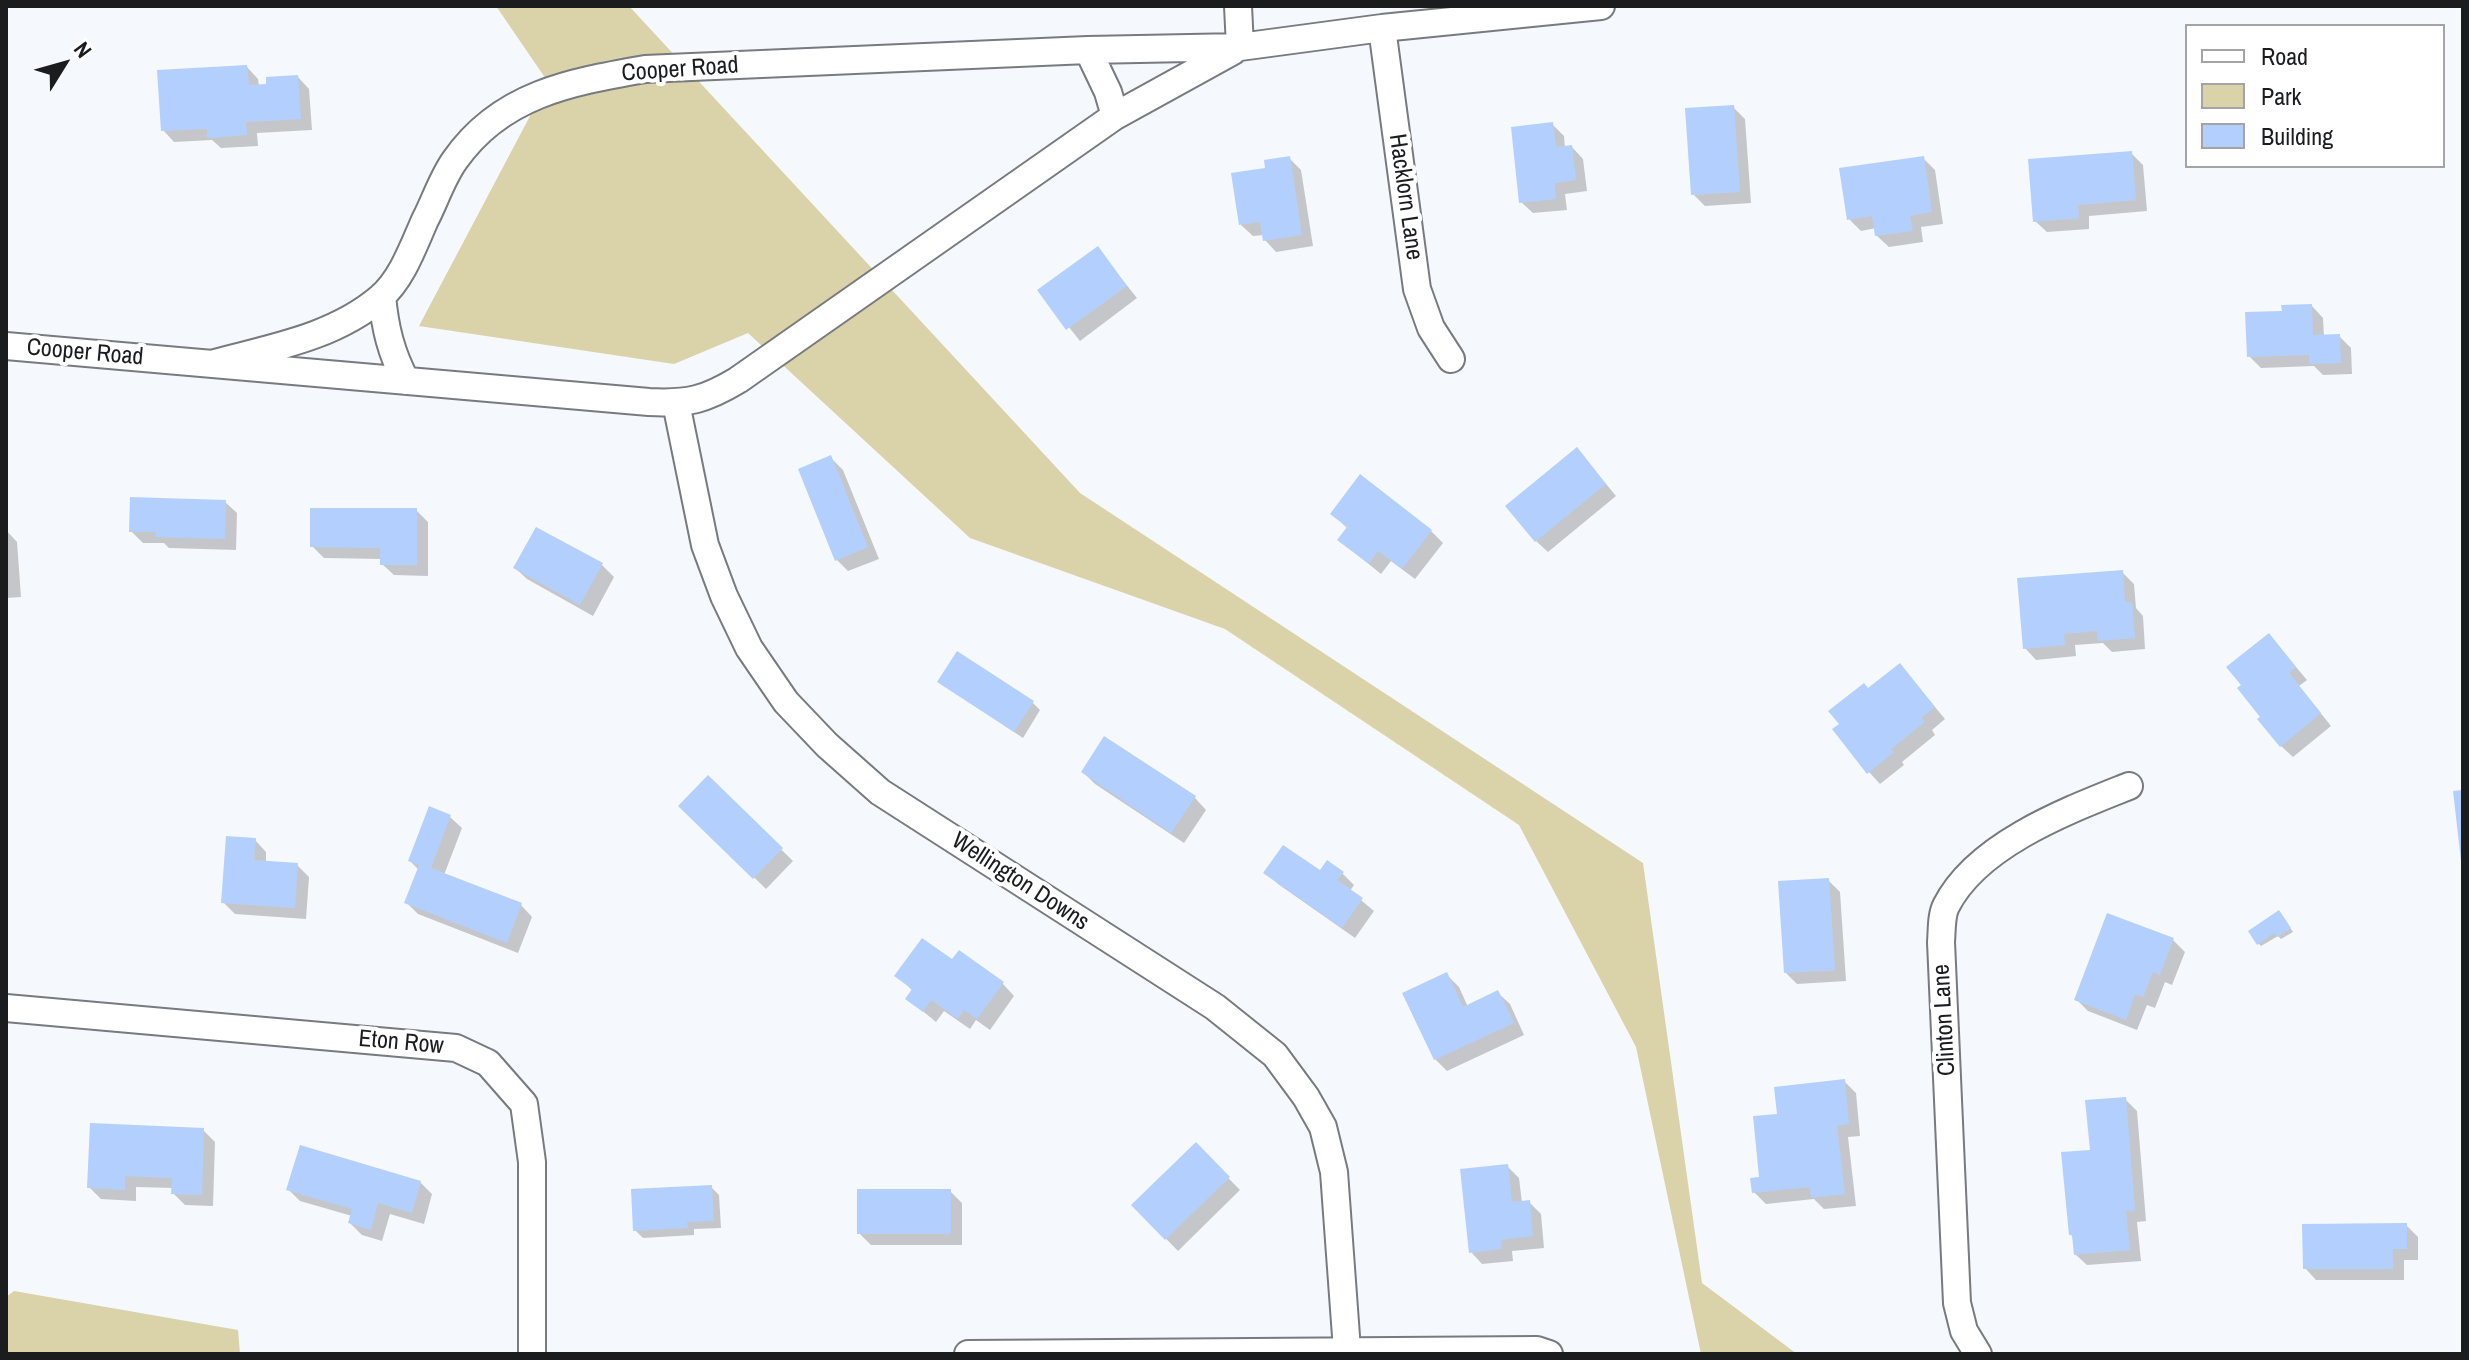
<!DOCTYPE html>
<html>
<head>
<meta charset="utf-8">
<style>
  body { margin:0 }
  #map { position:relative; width:2469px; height:1360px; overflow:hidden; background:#f5f8fd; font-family:"Archivo Narrow",sans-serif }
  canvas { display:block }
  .frame { position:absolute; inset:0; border:8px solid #1b1c1e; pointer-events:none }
  .legend { position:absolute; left:2185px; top:24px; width:260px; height:144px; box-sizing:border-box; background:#fff; border:2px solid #a4a4a5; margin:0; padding:10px 14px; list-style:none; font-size:24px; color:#1b1c1e }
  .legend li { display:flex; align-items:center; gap:16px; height:40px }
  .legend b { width:40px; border:2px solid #a4a4a5 }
  .north { position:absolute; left:24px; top:24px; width:80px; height:80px; -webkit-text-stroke:6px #fff; paint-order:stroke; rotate:53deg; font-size:22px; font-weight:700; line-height:32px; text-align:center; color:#1b1c1e }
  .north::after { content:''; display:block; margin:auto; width:28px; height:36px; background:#1b1c1e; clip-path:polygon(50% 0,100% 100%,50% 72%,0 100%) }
</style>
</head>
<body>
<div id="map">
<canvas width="2469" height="1360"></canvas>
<div class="frame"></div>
<ul class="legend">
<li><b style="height:10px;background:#fff"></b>Road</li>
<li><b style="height:22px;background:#dad2a8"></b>Park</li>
<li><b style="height:22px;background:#b3cffd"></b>Building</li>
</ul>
<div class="north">N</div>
</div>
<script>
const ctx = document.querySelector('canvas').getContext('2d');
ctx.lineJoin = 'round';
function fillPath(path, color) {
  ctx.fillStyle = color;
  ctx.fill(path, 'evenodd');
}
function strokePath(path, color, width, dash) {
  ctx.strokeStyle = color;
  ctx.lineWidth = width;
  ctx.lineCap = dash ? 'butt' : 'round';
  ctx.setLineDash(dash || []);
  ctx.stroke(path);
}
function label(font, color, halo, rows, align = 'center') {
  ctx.font = font + ' "Archivo Narrow",sans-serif';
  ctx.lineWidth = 8;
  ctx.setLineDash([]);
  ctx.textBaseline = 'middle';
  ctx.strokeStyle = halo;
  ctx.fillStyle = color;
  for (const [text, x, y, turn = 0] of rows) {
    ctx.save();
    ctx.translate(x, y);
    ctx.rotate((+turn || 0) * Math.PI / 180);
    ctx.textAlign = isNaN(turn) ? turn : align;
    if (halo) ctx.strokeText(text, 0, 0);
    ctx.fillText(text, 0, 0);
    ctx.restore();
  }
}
fillPath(new Path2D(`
  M496 6H629L1080 493 1643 863 1702 1283 1797 1354H1701L1636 1047 1519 825 1225 629 970 538 748 333 674 364 419 326 548 82Z
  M14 1291 238 1330 240 1354H6V1297Z`), '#dad2a8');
fillPath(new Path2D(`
  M247 67 258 79 259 87 298 77 309 89 312 130 257 133 258 146 221 148 212 140 174 142 163 130Z
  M1733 107 1745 119 1751 203 1705 206 1693 194Z
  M1552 124 1564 136 1565 148 1572 147 1583 159 1587 191 1565 194 1567 210 1533 213 1521 202Z
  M2131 153 2143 165 2147 211 2089 216V229L2047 232 2035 221Z
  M1289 158 1301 170 1313 246 1276 252 1265 240 1264 235 1253 236 1241 225 1267 170Z
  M1923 158 1935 170 1943 224 1921 227 1923 242 1889 247 1877 236 1876 228 1861 231 1849 219Z
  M1097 248 1137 298 1080 341 1040 291Z
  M2312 306 2323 318 2324 337 2339 336 2351 348 2352 374 2323 375 2314 366 2261 368 2249 356Z
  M831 458 843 470 879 559 848 571 837 560Z
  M1588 462 1616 496 1548 552 1536 541Z
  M225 502 237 513 236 550 169 548 164 543H143L131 531Z
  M416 510 428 522V576L394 575 382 564V559L324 558 312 546Z
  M1333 514 1431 531 1443 543 1415 579 1391 561 1381 574 1339 540 1348 529Z
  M536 529 602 565 614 577 593 616 527 579 515 568Z
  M6 530 17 542 21 597 6 598Z
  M2122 572 2134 584 2136 608 2143 616 2145 649 2112 652 2103 643 2075 645 2076 656 2036 660 2025 648Z
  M2280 648 2307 680 2299 686 2331 726 2293 757 2281 746Z
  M957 654 1033 703 1040 710 1023 738 939 682Z
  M1900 665 1945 719 1932 730 1935 735 1902 762 1904 765 1880 784 1869 772V690Z
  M1083 772 1195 798 1206 810 1184 843 1095 784Z
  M708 778 793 861 766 889 681 806Z
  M450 817 462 828 444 875 521 905 532 917 518 953 418 914 406 902 419 870 410 861Z
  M255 840 266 852V863L297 865 309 877 306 919 235 914 223 902Z
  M1266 873H1342L1354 885 1350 891 1374 911 1355 938 1278 884Z
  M1828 880 1840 892 1846 981 1797 984 1786 973Z
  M2282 916 2293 932 2281 939 2278 936 2261 946 2258 943Z
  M2173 940 2185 952 2172 985 2165 982 2155 1008 2147 1005 2137 1030 2088 1011 2076 999Z
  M959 952 1003 984 1014 996 990 1030 976 1020 970 1029 944 1011 936 1022 908 999 913 991 897 976 952 962Z
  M1447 975 1459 987 1468 1007 1498 993 1510 1004 1524 1035 1447 1071 1435 1059Z
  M1844 1081 1856 1093 1860 1136 1848 1137 1856 1206 1824 1209 1814 1199 1766 1204 1754 1192 1761 1179 1779 1116Z
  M2125 1099 2137 1111 2146 1221 2137 1222 2141 1261 2087 1265 2075 1254 2074 1238 2070 1234 2092 1152Z
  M203 1130 215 1142 213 1206 185 1205 173 1193V1188L136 1187V1201L101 1199 89 1187Z
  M1196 1145 1240 1190 1178 1251 1134 1206Z
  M1507 1166 1519 1178 1522 1203 1529 1202 1541 1214 1544 1248 1512 1251 1513 1261 1482 1264 1471 1252Z
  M420 1182 432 1194 424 1224 390 1214 382 1241 362 1235 350 1223 352 1216 300 1201 288 1189Z
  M711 1187 719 1195 721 1228 694 1229V1235L643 1238 635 1230Z
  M950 1191 962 1203V1245H871L859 1233Z
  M2406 1225 2418 1237V1260H2404V1280H2316L2305 1268Z`), '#0003');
fillPath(new Path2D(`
  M247 65 249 85 266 84V77L298 75 301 119 246 122 247 135 207 138V129L161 131 157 70Z
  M1734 105 1740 192 1691 195 1685 108Z
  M1553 122 1556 147 1572 145 1576 180 1555 183 1556 199 1519 203 1511 127Z
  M2132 151 2136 200 2078 205 2079 218 2033 222 2028 159Z
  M1290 156 1302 235 1263 241 1260 222 1239 225 1231 173 1265 168 1264 160Z
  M1924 156 1932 212 1910 216 1913 231 1875 236 1872 216 1847 220 1839 168Z
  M1098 246 1127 286 1066 330 1037 290Z
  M2312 304 2313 335 2340 334 2341 363 2309 364V355L2247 357 2245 312 2282 311 2281 305Z
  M1577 447 1606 484 1535 542 1505 506Z
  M831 455 868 547 835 561 798 469Z
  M1360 474 1432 530 1402 569 1378 551 1369 564 1337 540 1347 527 1330 514Z
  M130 497 226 500 225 539 155 537 156 532H129Z
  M310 508H417V565H380V548L310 547Z
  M536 527 603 563 580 605 513 568Z
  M2123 570 2125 602H2132L2135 638 2098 641 2097 631 2064 634 2065 645 2023 649 2017 578Z
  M2269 633 2296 667 2289 673 2321 713 2280 747 2257 719 2260 717 2237 688 2241 685 2226 667Z
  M957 651 1034 701 1014 732 937 682Z
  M1900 663 1935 707 1921 718 1925 722 1891 749 1894 752 1867 774 1832 729 1839 724 1828 711 1864 683 1868 688Z
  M1104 736 1196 796 1171 833 1081 772Z
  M708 775 783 848 753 879 678 806Z
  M2463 790V861H2461L2453 791Z
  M429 806 451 815 431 868 522 903 507 943 404 903 419 865 408 861Z
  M226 836 256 838 254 860 298 863 295 908 221 903Z
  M1283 845 1320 870 1327 860 1344 872 1337 880 1363 898 1342 928 1263 873Z
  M1829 878 1835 970 1784 973 1778 881Z
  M2279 910 2291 928 2277 937 2274 933 2257 945 2248 931Z
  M2107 913 2174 938 2160 975 2153 972 2143 997 2135 994 2126 1020 2074 1000Z
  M922 938 952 959 959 950 1004 982 977 1019 964 1010 958 1019 931 1000 923 1012 905 999 912 989 894 976Z
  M1447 972 1463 1007 1498 990 1514 1023 1434 1060 1402 993Z
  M1845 1079 1849 1124 1837 1126 1845 1194 1811 1198 1810 1187 1752 1193 1750 1178 1759 1177 1753 1116 1777 1114 1774 1087Z
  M2126 1097 2135 1210 2126 1211 2130 1250 2074 1255 2072 1235H2069L2061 1152 2090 1150 2085 1100Z
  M90 1123 204 1128 202 1195 171 1194 172 1178 125 1176V1190L87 1188Z
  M1196 1142 1230 1177 1165 1240 1131 1205Z
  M300 1145 421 1181 412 1213 378 1203 371 1230 348 1223 352 1209 286 1190Z
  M1508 1164 1512 1202 1530 1200 1533 1236 1501 1240 1502 1249 1469 1253 1460 1169Z
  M712 1185 714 1221 687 1222 688 1228 633 1231 631 1189Z
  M857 1189H951V1234H857Z
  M2407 1223V1249H2393V1269H2303L2302 1224Z`), '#b3cffd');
const street = new Path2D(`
  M1238 6 1240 47
  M1382 28 1417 289 1431 328 1451 359
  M1088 50 1108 92 1115 116
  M382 296C385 328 391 353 406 381
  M6 346 649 402C688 404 705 400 738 380L1115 116 1233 51
  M211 364C269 348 333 338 380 298 402 279 413 247 425 220 435 201 442 178 455 160 501 94 571 82 645 69L1088 50 1240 47 1382 28 1601 6
  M676 403 705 545 724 596 749 648 786 702 827 745 880 792 1215 1007 1275 1055 1306 1097 1323 1127 1334 1172 1347 1350
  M6 1008 456 1048 488 1063 524 1104 532 1162V1354
  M968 1354 1537 1350 1549 1354
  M1978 1354 1964 1331 1957 1303 1941 942C1942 931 1941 916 1946 906 1977 844 2069 810 2129 786`);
strokePath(street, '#777a7e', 30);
strokePath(street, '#fff', 26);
label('24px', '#1b1c1e', '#fff', [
  ["Cooper Road",680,70,-4],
  ["Hacklorn Lane",1405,197,82],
  ["Cooper Road",85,353,5],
  ["Wellington Downs",1020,882,33],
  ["Clinton Lane",1945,1020,-93],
  ["Eton Row",401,1043,5]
]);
</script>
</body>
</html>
